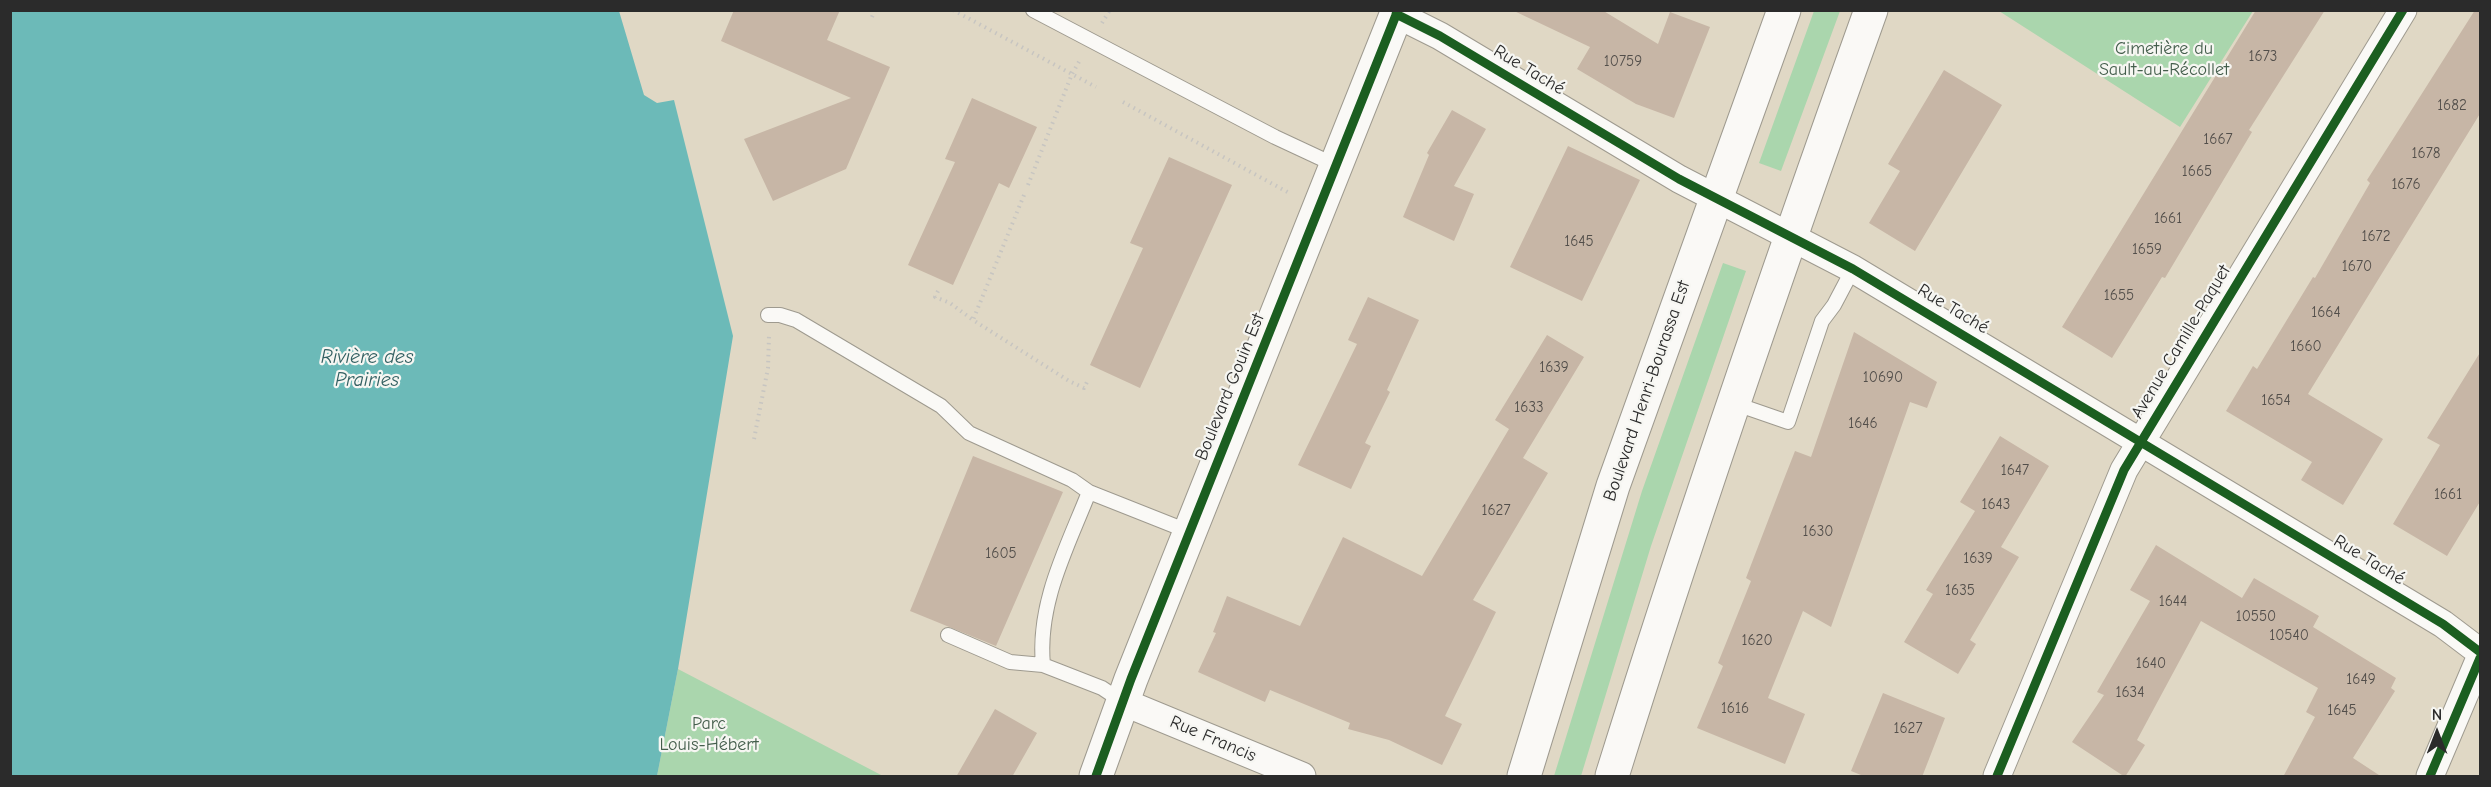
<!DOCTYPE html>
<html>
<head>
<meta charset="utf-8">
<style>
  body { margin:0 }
  #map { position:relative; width:2491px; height:787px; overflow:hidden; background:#e0d8c5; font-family:"Comic Neue",sans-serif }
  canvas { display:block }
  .frame { position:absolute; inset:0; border:12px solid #2b2b2b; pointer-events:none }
  .north { position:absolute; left:2407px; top:703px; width:60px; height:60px; -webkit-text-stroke:4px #f6f6f2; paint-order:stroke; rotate:0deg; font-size:16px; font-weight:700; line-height:24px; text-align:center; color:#2b2b2b }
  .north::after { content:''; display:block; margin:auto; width:21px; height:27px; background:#2b2b2b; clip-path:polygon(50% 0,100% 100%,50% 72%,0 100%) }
</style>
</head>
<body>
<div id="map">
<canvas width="2491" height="787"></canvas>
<div class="frame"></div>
<div class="north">N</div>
</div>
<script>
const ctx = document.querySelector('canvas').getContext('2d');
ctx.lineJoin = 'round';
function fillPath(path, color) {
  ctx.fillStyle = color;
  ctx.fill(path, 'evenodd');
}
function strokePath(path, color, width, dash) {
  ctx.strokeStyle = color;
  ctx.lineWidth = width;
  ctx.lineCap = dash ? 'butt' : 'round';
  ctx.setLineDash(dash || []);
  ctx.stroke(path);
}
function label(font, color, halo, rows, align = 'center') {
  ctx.font = font + ' "Comic Neue",sans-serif';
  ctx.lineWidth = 4.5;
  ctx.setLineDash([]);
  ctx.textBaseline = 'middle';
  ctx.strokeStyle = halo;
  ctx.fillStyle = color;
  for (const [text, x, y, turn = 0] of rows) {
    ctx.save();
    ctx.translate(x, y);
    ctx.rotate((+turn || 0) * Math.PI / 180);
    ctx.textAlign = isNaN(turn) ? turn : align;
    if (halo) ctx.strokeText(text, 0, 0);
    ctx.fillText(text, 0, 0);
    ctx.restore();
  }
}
fillPath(new Path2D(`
  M1814 11H1840L1781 171 1759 163Z
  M1999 11H2253L2180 127Z
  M1723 263 1746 271 1651 546 1581 776H1554L1642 491Z
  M678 669 883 776H657Z`), '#aad6ad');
fillPath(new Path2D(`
  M10 11H619L644 95 657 103 674 100 733 336 678 669 657 776H11Z`), '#6cbab8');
fillPath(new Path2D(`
  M734 10H840L827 40 890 67 846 169 773 201 744 139 851 98 721 41Z
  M1512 10H1602L1658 44 1670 12 1710 27 1674 118 1636 104 1577 69 1590 47Z
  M2256 10H2325L2249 130 2252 132 2165 278 2162 277 2112 358 2062 327Z
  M2475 10H2481V112L2308 394 2383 439 2343 505 2301 480 2312 462 2226 411 2253 366 2257 369 2313 277 2315 278 2370 183 2367 180Z
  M1944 70 2002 105 1915 251 1869 223 1900 171 1888 164Z
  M972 98 1037 127 1009 188 999 183 953 285 908 265 955 162 945 159Z
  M1452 110 1486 129 1454 186 1474 194 1454 241 1403 217 1429 155 1427 153Z
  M1568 146 1640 180 1582 301 1510 267Z
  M1169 157 1232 185 1140 388 1090 365 1143 248 1130 243Z
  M1368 297 1419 320 1387 390 1390 392 1365 443 1371 446 1351 489 1298 465 1357 344 1348 340Z
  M1854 332 1937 382 1927 408 1910 402 1831 627 1803 611 1768 698 1805 714 1785 764 1697 728 1723 666 1718 663 1751 581 1746 578 1784 479 1795 451 1811 457Z
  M1547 335 1584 357 1523 458 1548 473 1473 600 1496 612 1445 716 1462 724 1442 765 1389 740 1348 729 1350 723 1270 690 1265 702 1198 672 1216 633 1213 632 1227 596 1300 626 1343 537 1422 576 1509 429 1495 420Z
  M2481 351V500L2447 556 2393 524 2440 445 2427 438Z
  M2000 436 2049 466 2001 547 2019 557 1970 640 1976 644 1958 674 1904 642 1933 594 1926 590 1975 511 1960 502Z
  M973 456 1063 492 996 646 910 611Z
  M2156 545 2242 598 2254 578 2319 616 2313 627 2396 678 2391 688 2395 691 2353 758 2382 777H2283L2315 717 2306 712 2318 688 2201 621 2137 740 2145 745 2125 777 2072 742 2104 695 2097 692 2150 601 2130 590Z
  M1883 693 1945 718 1922 777H1866L1851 771Z
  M995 709 1037 733 1012 777H956Z`), '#c7b6a6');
const service = new Path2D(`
  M1033 10 1275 137 1335 165
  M768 315H780L796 320 941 406 969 433 1072 480 1089 492
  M1733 403 1788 422 1822 321 1834 305 1853 269
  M948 635 1010 662 1043 665
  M1123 702 1102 688 1043 665C1037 603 1067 548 1089 492L1190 532`);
const minor = new Path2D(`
  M1396 14 1440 36 1679 179 1853 269 2443 624 2480 652
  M1123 702 1302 776
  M1997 776 2124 470 2403 10
  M2430 776 2480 658`);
const tertiary = new Path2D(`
  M1096 776 1131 679 1398 10`);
const primary = new Path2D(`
  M1524 776 1613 486 1784 10
  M1612 776C1692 519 1780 264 1871 10`);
strokePath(service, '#9e9a8f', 16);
strokePath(minor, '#9e9a8f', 29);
strokePath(tertiary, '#9e9a8f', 35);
strokePath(primary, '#9e9a8f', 35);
strokePath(new Path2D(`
  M953 10 1096 87
  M872 17 875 10
  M1102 23 1110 10
  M1123 102 1291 194
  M1028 185 1072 74 1080 60
  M1024 195 973 320 1069 381 1084 388 1088 380
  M938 291 935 297 950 303 973 320
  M754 439 768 368 769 336`), '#c7c5c1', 4, [1.5, 4.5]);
strokePath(service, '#faf9f6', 14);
strokePath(minor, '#faf9f6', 27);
strokePath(tertiary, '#faf9f6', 33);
strokePath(primary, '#faf9f6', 33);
strokePath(new Path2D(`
  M1396 14 1440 36 1679 179 1853 269 2443 624 2480 652
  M1096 776 1131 679 1398 10
  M1997 776 2124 470 2403 10
  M2430 776 2480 658`), '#1b5e20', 9);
label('15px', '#524e4a', null, [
  ["1673",2263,57],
  ["10759",1623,62],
  ["1682",2452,106],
  ["1667",2218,140],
  ["1678",2426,154],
  ["1665",2197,172],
  ["1676",2406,185],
  ["1661",2168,219],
  ["1672",2376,237],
  ["1645",1579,242],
  ["1659",2147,250],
  ["1670",2357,267],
  ["1655",2119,296],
  ["1664",2326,313],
  ["1660",2306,347],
  ["1639",1554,368],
  ["10690",1883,378],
  ["1654",2276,401],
  ["1633",1529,408],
  ["1646",1863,424],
  ["1647",2015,471],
  ["1661",2448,495],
  ["1643",1996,505],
  ["1627",1496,511],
  ["1630",1818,532],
  ["1605",1001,554],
  ["1639",1978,559],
  ["1635",1960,591],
  ["1644",2173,602],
  ["10550",2256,617],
  ["10540",2289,636],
  ["1620",1757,641],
  ["1640",2151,664],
  ["1649",2361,680],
  ["1634",2130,693],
  ["1616",1735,709],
  ["1645",2342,711],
  ["1627",1908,729]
]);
label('18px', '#445e4c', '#f6f6f2', [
  ["Cimetière du",2164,49],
  ["Sault-au-Récollet",2164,70],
  ["Parc",709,724],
  ["Louis-Hébert",709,745]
]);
label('18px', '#2b2b2b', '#f6f6f2', [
  ["Rue Taché",1529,70,31],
  ["Rue Taché",1953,309,31],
  ["Avenue Camille-Paquet",2181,342,-59],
  ["Boulevard Gouin Est",1230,387,-68],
  ["Boulevard Henri-Bourassa Est",1647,391,-71],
  ["Rue Taché",2369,560,31],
  ["Rue Francis",1213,739,23]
]);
label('italic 20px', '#315f61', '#f6f6f2', [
  ["Rivière des",367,357],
  ["Prairies",367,380]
]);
</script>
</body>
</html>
